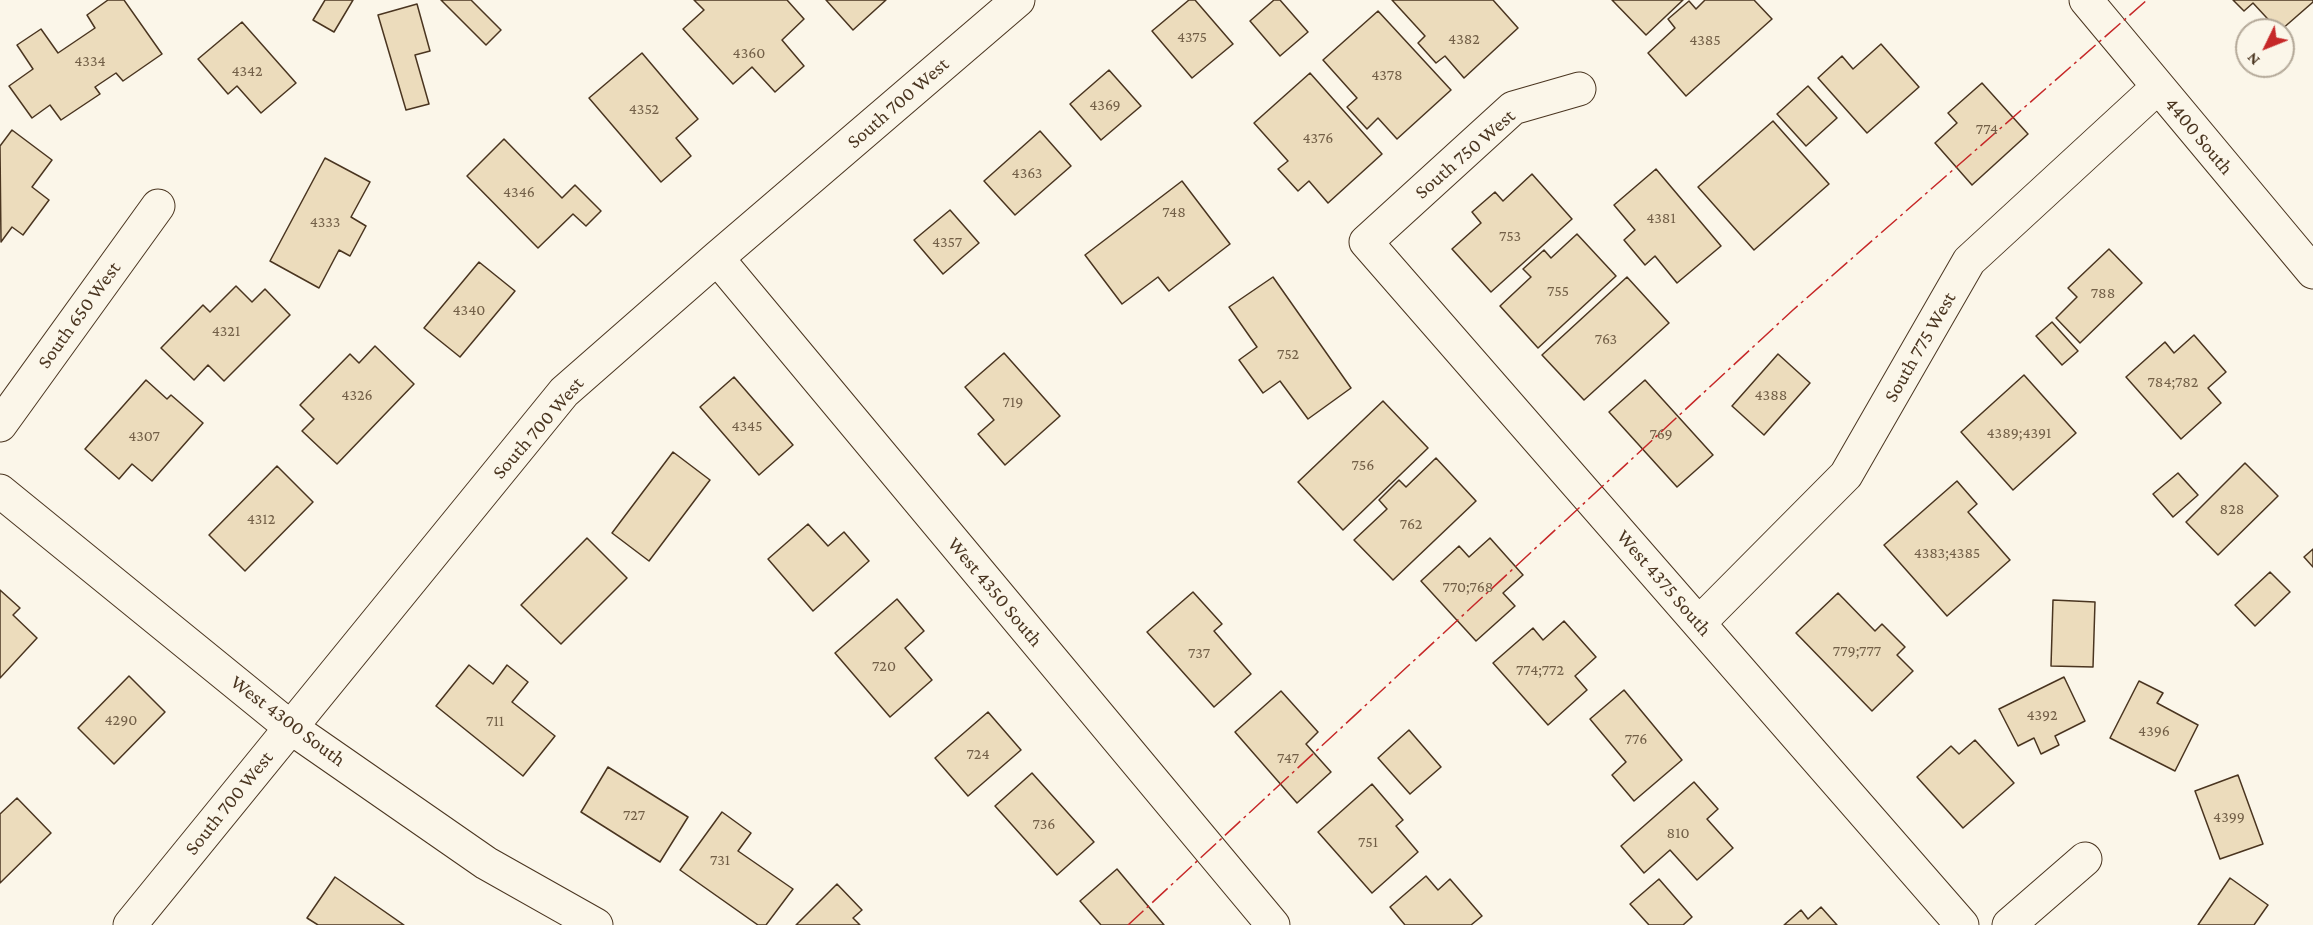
<!DOCTYPE html>
<html>
<head>
<meta charset="utf-8">
<style>
  body { margin:0 }
  #map { position:relative; width:2313px; height:925px; overflow:hidden; background:#fbf6e9; font-family:"Crimson Pro",serif }
  canvas { display:block }
  .north { position:absolute; left:2235px; top:18px; width:60px; height:60px; box-sizing:border-box; background:#fbf6e9; border:2px solid #b4a999; border-radius:50%; rotate:227deg; font-size:16px; font-weight:700; line-height:24px; text-align:center; color:#4a3520 }
  .north::after { content:''; display:block; margin:auto; width:21px; height:27px; background:#c62828; clip-path:polygon(50% 0,100% 100%,50% 72%,0 100%) }
</style>
</head>
<body>
<div id="map">
<canvas width="2313" height="925"></canvas>
<div class="north">N</div>
</div>
<script>
const ctx = document.querySelector('canvas').getContext('2d');
ctx.lineJoin = 'round';
function fillPath(path, color) {
  ctx.fillStyle = color;
  ctx.fill(path, 'evenodd');
}
function strokePath(path, color, width, dash) {
  ctx.strokeStyle = color;
  ctx.lineWidth = width;
  ctx.lineCap = dash ? 'butt' : 'round';
  ctx.setLineDash(dash || []);
  ctx.stroke(path);
}
function label(font, color, halo, rows, align = 'center') {
  ctx.font = font + ' "Crimson Pro",serif';
  ctx.lineWidth = 4.5;
  ctx.setLineDash([]);
  ctx.textBaseline = 'middle';
  ctx.strokeStyle = halo;
  ctx.fillStyle = color;
  for (const [text, x, y, turn = 0] of rows) {
    ctx.save();
    ctx.translate(x, y);
    ctx.rotate((+turn || 0) * Math.PI / 180);
    ctx.textAlign = isNaN(turn) ? turn : align;
    if (halo) ctx.strokeText(text, 0, 0);
    ctx.fillText(text, 0, 0);
    ctx.restore();
  }
}
const building = new Path2D(`
  M108 0H124L162 54 123 81 116 73 95 87 100 94 61 120 50 105 32 118 9 86 33 69 17 45 41 29 58 53 95 28 87 15Z
  M325 0H353L334 32 313 20Z
  M441 0H471L501 30 486 45Z
  M694 0H787L804 19 782 40 804 66 775 92 752 67 733 84 683 29 704 10Z
  M826 0H886L853 30Z
  M1189 0H1195L1233 44 1192 78 1152 31Z
  M1274 0H1280L1308 32 1280 56 1250 21Z
  M1392 0H1493L1518 28 1464 78 1445 56 1436 63 1418 43 1425 36Z
  M1612 0H1683L1646 35Z
  M1705 0H1754L1772 19 1686 96 1648 53 1675 28 1668 19 1689 1 1696 9Z
  M2233 0H2313V2L2281 30H2278L2253 3 2244 11Z
  M417 4 430 51 415 55 429 104 406 110 378 15Z
  M1378 11 1451 90 1397 139 1378 118 1367 129 1347 107 1357 98 1323 60Z
  M242 22 296 83 261 113 237 86 228 94 198 59Z
  M1881 44 1919 87 1867 133 1818 78 1842 56 1853 69Z
  M642 53 698 119 676 138 691 156 661 182 589 98Z
  M1109 70 1141 106 1101 140 1070 104Z
  M1310 73 1382 154 1328 203 1309 181 1298 191 1278 169 1288 161 1254 123Z
  M1982 83 2028 134 1972 185 1935 143 1957 123 1948 113Z
  M1808 86 1837 118 1806 146 1777 114Z
  M1773 121 1829 184 1754 250 1698 187Z
  M12 130 52 160 32 187 49 200 23 235 12 227 1 242 0 146Z
  M1040 131 1071 166 1015 215 984 181Z
  M504 139 562 198 575 185 601 211 586 226 573 214 538 248 467 176Z
  M325 158 370 182 351 217 366 226 350 256 339 250 319 288 270 261Z
  M1656 169 1721 246 1677 283 1655 256 1645 265 1624 240 1635 230 1614 205Z
  M1532 174 1572 219 1491 292 1452 249 1481 223 1472 212 1495 192 1503 201Z
  M1182 181 1230 244 1169 291 1158 277 1122 304 1085 255Z
  M950 210 979 243 943 274 914 240Z
  M1577 234 1616 276 1538 348 1500 306 1531 277 1523 269 1544 250 1551 258Z
  M2109 249 2142 283 2080 343 2056 318 2077 297 2068 288Z
  M479 262 515 291 460 357 424 328Z
  M1273 277 1351 388 1308 419 1280 381 1263 393 1239 360 1257 347 1229 307Z
  M1627 277 1669 323 1584 400 1542 355Z
  M236 286 252 302 265 289 290 315 224 381 208 365 194 380 161 348 203 305 210 312Z
  M2052 322 2078 351 2062 365 2036 336Z
  M2194 335 2226 372 2208 388 2221 403 2181 439 2126 377 2165 342 2174 353Z
  M375 346 414 384 337 464 302 431 314 419 300 405 350 354 359 363Z
  M1004 353 1060 416 1005 465 978 434 994 420 965 387Z
  M1778 354 1810 383 1764 435 1732 406Z
  M2024 375 2076 433 2013 490 1961 432Z
  M734 377 793 445 759 475 700 407Z
  M146 380 167 399 171 395 203 423 152 481 132 464 119 479 85 449Z
  M1645 380 1713 455 1677 487 1609 412Z
  M1383 401 1428 448 1343 530 1298 482Z
  M673 452 710 480 649 561 612 533Z
  M1436 458 1476 501 1393 580 1354 540 1387 509 1379 500 1399 480 1406 487Z
  M2245 463 2278 496 2218 555 2186 522Z
  M277 466 313 502 245 571 209 535Z
  M2178 473 2198 495 2173 517 2153 494Z
  M1957 481 1977 504 1968 512 2010 560 1947 616 1884 545Z
  M808 524 828 546 844 532 869 561 813 611 768 559Z
  M587 538 627 578 561 644 521 605Z
  M1490 538 1523 575 1503 593 1515 606 1476 641 1421 581 1459 546 1469 557Z
  M2313 549V567L2304 557Z
  M2270 572 2290 592 2255 626 2235 605Z
  M0 590 20 608 13 615 37 638 0 678Z
  M1193 592 1222 624 1214 631 1251 674 1214 707 1147 632Z
  M1838 593 1875 631 1882 624 1905 647 1897 655 1913 671 1872 711 1796 633Z
  M897 599 924 631 905 648 932 680 890 717 835 653Z
  M2053 600 2095 602 2093 667 2051 666Z
  M1564 621 1596 657 1575 676 1587 690 1548 725 1493 663 1533 628 1543 640Z
  M469 665 493 684 507 665 528 682 512 702 555 736 523 776 436 706Z
  M129 676 165 712 114 764 78 728Z
  M2064 677 2085 721 2055 736 2059 745 2041 754 2034 738 2018 746 1999 709Z
  M2139 681 2163 693 2157 703 2198 725 2175 771 2110 738Z
  M1624 690 1682 760 1634 801 1612 775 1626 762 1590 719Z
  M1281 691 1318 732 1306 744 1331 772 1297 803 1235 732Z
  M988 712 1021 750 968 796 935 758Z
  M1409 730 1441 767 1410 794 1378 758Z
  M1975 740 2014 783 1963 828 1917 777 1951 746 1959 754Z
  M608 767 688 817 660 862 581 812Z
  M1032 773 1094 842 1057 875 995 806Z
  M2238 775 2263 844 2220 859 2195 791Z
  M1694 782 1718 809 1707 819 1733 848 1697 880 1670 850 1644 873 1621 846Z
  M1372 784 1403 820 1396 826 1418 852 1372 893 1318 832Z
  M17 798 51 833 0 883V814Z
  M722 812 751 833 738 851 793 889 766 925H758L680 870Z
  M1117 869 1164 925H1101L1080 901Z
  M1426 876 1438 890 1450 879 1482 916 1471 925H1405L1390 907Z
  M335 877 404 925H318L307 918Z
  M2230 878 2268 905 2254 925H2198Z
  M1659 879 1692 917 1683 925H1649L1630 904Z
  M837 884 862 910 853 918 860 925H796Z
  M1821 907 1837 925H1784L1801 910 1808 919Z`);
fillPath(building, '#ecdcbc');
strokePath(building, '#4a3520', 1.5);
const minor = new Path2D(`
  M2086 0 2313 272
  M1579 89 1513 108 1366 242 1962 925
  M717 258 1273 925
  M0 425 158 206
  M0 491 290 727 486 863 596 925
  M1699 623 1846 475 1969 261 2158 87
  M130 925 564 392 717 258 1018 0
  M2009 925 2085 859`);
strokePath(minor, '#4a3520', 35);
strokePath(minor, '#fbf6e9', 33);
strokePath(new Path2D(`
  M1128 925 1793 310 2147 0`), '#c62828', 1.5, [21, 4.5, 3, 4.5]);
label('16px', '#725f47', null, [
  ["4375",1192,37],
  ["4382",1464,39],
  ["4385",1705,40],
  ["4360",749,53],
  ["4334",90,61],
  ["4342",247,71],
  ["4378",1387,75],
  ["4369",1105,105],
  ["4352",644,109],
  ["774",1987,129],
  ["4376",1318,138],
  ["4363",1027,173],
  ["4346",519,192],
  ["748",1174,212],
  ["4381",1661,218],
  ["4333",325,222],
  ["753",1510,236],
  ["4357",947,242],
  ["755",1558,291],
  ["788",2103,293],
  ["4340",469,310],
  ["4321",226,331],
  ["763",1606,339],
  ["752",1288,354],
  ["784;782",2173,382],
  ["4326",357,395],
  ["4388",1771,395],
  ["719",1013,402],
  ["4345",747,426],
  ["4389;4391",2019,433],
  ["769",1661,434],
  ["4307",144,436],
  ["756",1363,465],
  ["828",2232,509],
  ["4312",261,519],
  ["762",1411,524],
  ["4383;4385",1947,553],
  ["770;768",1468,587],
  ["779;777",1857,651],
  ["737",1199,653],
  ["720",884,666],
  ["774;772",1540,670],
  ["4392",2042,715],
  ["4290",121,720],
  ["711",495,721],
  ["4396",2154,731],
  ["776",1636,739],
  ["724",978,754],
  ["747",1288,758],
  ["727",634,815],
  ["4399",2229,817],
  ["736",1044,824],
  ["810",1678,833],
  ["751",1368,842],
  ["731",720,860]
]);
label('20px', '#4a3520', '#fbf6e9', [
  ["South 700 West",898,103,-41],
  ["4400 South",2199,136,50],
  ["South 750 West",1465,154,-41],
  ["South 650 West",79,315,-54],
  ["South 775 West",1920,347,-60],
  ["South 700 West",538,428,-49],
  ["West 4375 South",1664,583,49],
  ["West 4350 South",995,592,50],
  ["West 4300 South",288,721,37],
  ["South 700 West",229,803,-51]
]);
</script>
</body>
</html>
